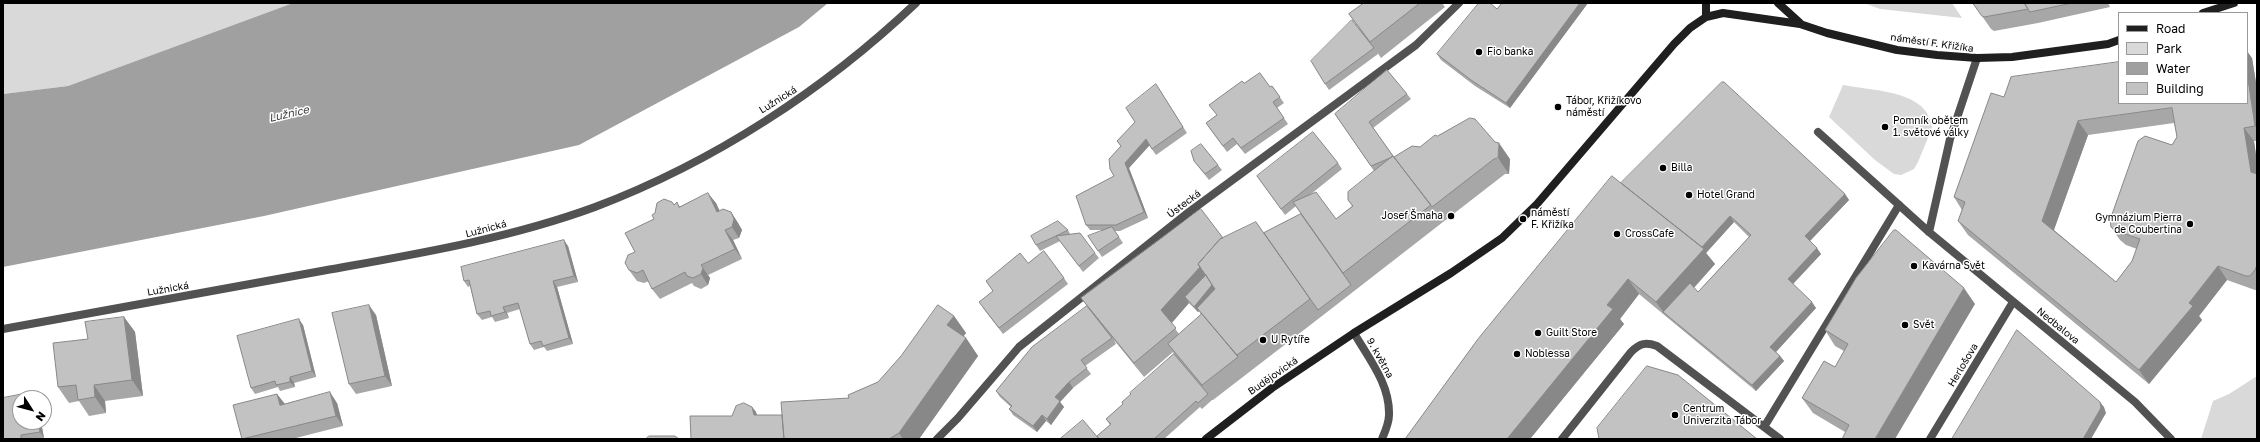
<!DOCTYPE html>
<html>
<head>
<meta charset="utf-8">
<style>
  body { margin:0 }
  #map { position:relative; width:2260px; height:442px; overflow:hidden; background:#fff; font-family:"Golos Text",sans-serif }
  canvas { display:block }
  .frame { position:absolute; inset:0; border:4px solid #000; pointer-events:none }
  .legend { position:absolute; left:2118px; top:12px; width:130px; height:92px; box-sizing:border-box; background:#fff; border:1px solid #999; margin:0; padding:5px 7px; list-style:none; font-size:12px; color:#000 }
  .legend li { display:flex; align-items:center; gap:8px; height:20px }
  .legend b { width:20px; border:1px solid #999 }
  .north { position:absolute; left:12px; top:390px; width:40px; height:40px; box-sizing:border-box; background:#fff; border:1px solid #999; border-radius:50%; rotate:126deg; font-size:11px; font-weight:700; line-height:16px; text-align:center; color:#000 }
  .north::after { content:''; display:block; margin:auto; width:14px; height:18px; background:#000; clip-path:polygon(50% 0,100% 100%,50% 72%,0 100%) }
</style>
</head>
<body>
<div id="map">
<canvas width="2260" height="442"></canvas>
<div class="frame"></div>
<ul class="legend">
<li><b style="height:5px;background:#1f1f1f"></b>Road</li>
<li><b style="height:11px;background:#d9d9d9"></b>Park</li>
<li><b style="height:11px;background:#a0a0a0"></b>Water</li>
<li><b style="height:11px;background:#c2c2c2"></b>Building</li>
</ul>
<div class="north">N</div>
</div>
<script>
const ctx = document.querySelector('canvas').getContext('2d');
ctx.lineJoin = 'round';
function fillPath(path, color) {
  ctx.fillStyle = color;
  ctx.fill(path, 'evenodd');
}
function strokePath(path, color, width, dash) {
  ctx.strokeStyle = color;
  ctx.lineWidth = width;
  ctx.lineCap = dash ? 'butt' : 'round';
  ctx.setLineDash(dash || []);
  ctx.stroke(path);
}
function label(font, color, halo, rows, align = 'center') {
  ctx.font = font + ' "Golos Text",sans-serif';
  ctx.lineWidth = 3;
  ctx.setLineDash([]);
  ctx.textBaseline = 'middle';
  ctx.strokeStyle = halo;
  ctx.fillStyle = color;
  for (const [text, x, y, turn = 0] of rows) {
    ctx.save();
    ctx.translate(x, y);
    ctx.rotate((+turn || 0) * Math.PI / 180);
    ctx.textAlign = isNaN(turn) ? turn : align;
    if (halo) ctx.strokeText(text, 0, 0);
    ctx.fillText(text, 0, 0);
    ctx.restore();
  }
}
fillPath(new Path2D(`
  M3 3H293L68 86 3 94Z
  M1864 3H1952L1962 18 1880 9Z
  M1843 85C1873 91 1929 90 1932 128L1918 162 1914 169 1901 175 1894 174 1875 160 1829 117Z
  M2257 376V439H2201L2213 401 2229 394Z`), '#d9d9d9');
fillPath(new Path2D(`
  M293 3H828L799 27 579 145 264 216 3 267V94L68 86Z`), '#a0a0a0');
strokePath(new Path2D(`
  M1764 427 1899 205
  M1562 439 1631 352C1640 343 1646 342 1657 346L1780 439`), '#525252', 8);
strokePath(new Path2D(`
  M1818 132 1929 232 2135 402 2171 439
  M1929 232 1950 139 1977 58
  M3 329C107 310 211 291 316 272 410 255 505 240 595 207 714 162 824 90 916 3
  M1354 333C1369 359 1390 384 1389 415 1389 423 1385 432 1382 439
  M937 439 958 418 1019 347 1189 212 1416 45 1459 3
  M1930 439 2013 302`), '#525252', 8);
strokePath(new Path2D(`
  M1706 3V17
  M1778 3 1800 23
  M2203 13 2234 3
  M1206 439 1272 388 1354 333 1451 273 1502 238 1537 204 1674 44 1690 28 1706 17 1723 13 1800 24 1827 33 1897 50 1937 55 1977 58 2012 57 2108 44 2119 40`), '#1f1f1f', 8);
fillPath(new Path2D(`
  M1364 3H1442L1445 7 1381 58 1377 52 1378 54 1329 90 1325 84 1361 31 1349 14Z
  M1502 3H1588L1510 108 1475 86 1441 60 1437 54 1497 9Z
  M1973 3H2108L2110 7 2038 23 1994 31 1991 29Z
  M2252 58 2257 89V141H2254L2257 162V290H2255L2227 280 2199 316 2202 320 2149 384 1968 235 1958 221 1962 210 1954 197 2004 97ZM2174 123 2177 137 2172 145 2111 227 2120 240 2126 245 2137 249 2132 261 2116 282 2054 230 2088 135Z
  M1244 83 1270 87 1272 86 1284 103 1277 108 1288 124 1245 154 1237 144 1227 152 1206 123 1217 115Z
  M1156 84 1187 133 1156 155 1149 145 1129 168 1148 218 1120 231H1115L1123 243 1102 257 1098 251 1102 230H1090L1086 225 1114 176 1121 146Z
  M1407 94 1411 99 1373 128 1394 157 1510 159 1509 174H1505L1443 222 1322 316 1213 400H1212L1202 409 1200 407 1164 439H1060L1097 436 1110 425 1106 419 1123 404 1131 394 1174 354 1173 352 1144 377 1114 340 1116 344 1085 366 1091 374 1073 388 1060 402 1064 407 1051 425 1046 421 1037 432 1013 415 1009 409 1011 407 1000 397 996 391 1087 306 1081 298 1223 238 1264 233 1301 214 1296 206 1285 215 1257 176 1338 163 1342 169 1311 194 1336 219 1352 206 1348 200 1374 171 1335 114ZM1189 303 1198 312 1199 311 1201 315 1179 334 1171 323Z
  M1194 161 1218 165 1222 170 1209 180Z
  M1621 183 1845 194 1849 200 1810 241 1821 254 1793 284 1816 308 1776 352 1780 356 1784 361 1756 391 1639 294 1620 319 1624 324 1530 439H1405ZM1734 222 1749 237 1698 292 1694 288 1715 264 1706 253Z
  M716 203 719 211 731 212 738 223 742 230 739 238 733 240 742 259 708 275 710 278 708 285 701 289 694 286 692 283 660 299 652 289 649 281 644 283 637 281 629 270 635 252 654 219 674 204 680 206Z
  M1068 230 1070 234 1095 253 1099 258 1083 272 1060 241 1040 251 1036 245Z
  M568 246 578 282 557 287 573 344 547 351 544 347 534 350 530 344 520 309 507 313 509 318 495 322 492 317 482 320 477 314 470 286 468 287 464 281Z
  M1028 263 1064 278 1068 284 1003 334 983 308 993 291 986 281Z
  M1975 304 1845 432 1813 413 1802 398 1835 367 1844 351 1835 346 1825 330Z
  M376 315 392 386 356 394 349 384Z
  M954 316 966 333 963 337 966 338 978 356 919 439H691L732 416 752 407 756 412 757 415H782L849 398 878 382Z
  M124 317 135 332 143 396 105 401 106 413 89 416 79 401 69 403 58 387 88 339Z
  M303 325 316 377 294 383 295 387 280 391 278 387 255 394 251 388Z
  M277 394 284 404 337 403 343 426 292 439H242Z
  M20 422H41L44 438 37 439H3Z`), '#a7a7a7');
fillPath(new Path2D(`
  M1580 3H1588L1510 108 1506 103Z
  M2247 51 2252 58 2257 89V129L2255 126 2247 73Z
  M2078 121 2088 135 2052 235 2042 221Z
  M2244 128 2254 141 2257 162V180L2251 172Z
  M1146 139 1150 145 1129 168 1148 218 1144 212 1125 163Z
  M1499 143 1510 159 1509 174 1498 158Z
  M708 193 716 203 725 222 717 212Z
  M1845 194 1849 200 1809 242 1805 236Z
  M731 212 738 223 742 230 739 238 732 227Z
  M1730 216 1734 222 1706 253 1715 264 1668 316 1663 312 1667 317 1656 302 1700 250Z
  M725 230 733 240 742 259 735 249Z
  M564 240 568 246 578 282 574 276Z
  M1223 242 1216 291 1197 308 1199 311 1198 312 1194 307 1185 297 1189 303 1171 324 1161 310Z
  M1817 248 1821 254 1792 285 1788 279Z
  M701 265 710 278 708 285 701 274Z
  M2218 266 2227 280 2199 316 2202 320 2149 384 2139 370 2189 303Z
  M1628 279 1639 294 1620 319 1624 324 1530 439H1507L1607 305Z
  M553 281 557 287 573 344 569 338Z
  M1964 288 1975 304 1895 439H1875Z
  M1812 302 1816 308 1775 353 1770 347Z
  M369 305 376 315 392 386 385 376Z
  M503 307 507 313 509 318 505 312Z
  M954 316 966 333 959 342 947 325Z
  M124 317 135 332 143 396 132 380Z
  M299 319 303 325 316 377 312 371Z
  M966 338 978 356 919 439H903L899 433Z
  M1780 356 1784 361 1756 391 1752 385Z
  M290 377 294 383 295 387 290 382Z
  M1069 382 1073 388 1060 402 1064 407 1051 425 1047 419 1055 397Z
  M94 385 105 401 106 413 95 397Z
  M34 392 38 398H35Z
  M330 392 337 403 343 426 336 416Z
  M277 394 285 404 280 405Z
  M2100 402 2104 407 2106 413 2091 439H2083Z
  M752 407 756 412 758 421 754 415Z
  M1042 415 1046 421 1037 432 1033 426Z
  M38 422H41L44 438 40 432Z`), '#888');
const building = new Path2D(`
  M1364 3H1420L1370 42 1349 14Z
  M1479 3H1490L1497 9 1502 3H1580L1506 103 1471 80 1437 54Z
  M1973 3H2024L2028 9 1984 17 1982 16Z
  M2025 3H2072L2030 12Z
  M1352 20 1374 48 1325 84 1311 61Z
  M2119 62V103H2247V73L2255 126 2244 128 2251 172 2257 174V265L2255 270 2250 276H2246L2218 266 2189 303 2193 306 2139 370 1958 221 1965 202 1954 197 1991 93 2004 97 2011 77ZM2172 108 2177 137 2172 145 2145 136 2138 141 2110 220 2111 227 2116 231 2140 239 2132 261 2116 282 2042 221 2078 121Z
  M1387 70 1407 94 1369 122 1393 156 1390 158 1371 166 1335 114Z
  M1260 73 1270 87 1272 86 1280 97 1273 102 1284 118 1241 148 1233 138 1223 146 1206 123 1217 115 1209 105 1242 81 1244 83Z
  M1722 82H1724L1845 194 1805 236 1817 248 1788 279 1812 302 1770 347 1780 356 1752 385 1663 312 1690 283 1698 292 1751 235 1730 216 1702 247 1621 183Z
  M1156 84 1183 127 1152 149 1146 139 1125 163 1144 212 1116 225H1086L1076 196 1114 176 1110 169 1109 159 1121 146 1117 141 1135 122 1126 108Z
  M1470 118 1475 119 1495 142 1499 143 1498 158 1494 159 1432 207 1394 157 1412 146 1420 147 1435 135 1437 136Z
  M1313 132 1338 163 1281 209 1257 176Z
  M1201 144 1218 165 1205 174 1194 161 1191 151Z
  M1393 156 1431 205 1343 273 1293 202 1316 192 1336 219 1353 206 1348 200V192Z
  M1612 176 1704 249 1656 302 1628 279 1607 305 1613 309 1507 439H1405L1478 339Z
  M708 193 717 212 723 209 731 212 734 219 732 227 725 230 735 249 701 265 703 268 701 274 693 278 687 276 685 272 652 289 643 270 637 273 629 270 625 263 628 255 635 252 625 233 654 219 652 215 655 213 657 203 664 199 672 202 674 205 677 202 679 207Z
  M1201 209 1223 238 1220 239 1198 264 1200 267 1161 310 1176 328 1134 363 1081 298Z
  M1301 214 1351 285 1318 310 1264 233Z
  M1058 221 1068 230 1056 236 1080 233 1095 253 1079 266 1056 236 1036 245 1031 236Z
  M1256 222 1310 299 1237 355 1197 308 1215 289 1198 264 1220 239Z
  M1112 227 1119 237 1098 251 1088 236Z
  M1894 230H1896L1964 288 1875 439H1842L1849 425 1802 398 1824 361 1835 367 1848 344 1825 330 1856 278Z
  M564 240 574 276 553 281 569 338 543 346 541 341 530 344 518 303 503 307 505 312 491 316 490 311 477 314 469 280 464 281 461 267Z
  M1044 251 1064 278 999 328 979 302 993 291 986 281 1020 253 1028 263Z
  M1206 275 1212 285 1194 307 1185 297Z
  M369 305 385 376 349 384 332 313Z
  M938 305 954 316 947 325 966 338 899 433 889 439H784L781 402 849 398 848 395 878 382 901 356Z
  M1087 306 1112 338 1081 360 1087 368 1069 382 1055 397 1060 401 1047 419 1042 415 1033 426 1009 409 1012 406 996 391 1032 347Z
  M1202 314 1238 357 1202 385 1168 344Z
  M124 317 132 380 94 385 95 397 78 400 76 385 58 387 53 343 88 339 85 322Z
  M299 319 312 371 290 377V382L276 385 275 381 251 388 237 336Z
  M2017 330 2100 402 2101 408 2083 439H1952Z
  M1174 354 1208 394 1198 403 1196 401 1154 439H1099L1097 436 1111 424 1106 419 1123 404 1122 402 1131 394 1130 393Z
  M1647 366 1678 375 1757 439H1599L1597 428Z
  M34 392 35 398H20V422H38L40 432 21 435V439H3V398Z
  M330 392 336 416 242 439 233 405 277 394 280 405Z
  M744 403 752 407 754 415H782L784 439H691L690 416H732L736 406Z
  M1083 420 1099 439H1060Z
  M649 436H675L679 439H646Z`);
fillPath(building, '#c2c2c2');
strokePath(building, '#888', 1);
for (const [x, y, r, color] of [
  [1479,52,4,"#000"],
  [1558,107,4,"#000"],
  [1885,127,4,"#000"],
  [1663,168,4,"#000"],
  [1689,195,4,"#000"],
  [1451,216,4,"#000"],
  [1523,219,4,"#000"],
  [2190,224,4,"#000"],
  [1617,234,4,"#000"],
  [1914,266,4,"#000"],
  [1905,325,4,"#000"],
  [1538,333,4,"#000"],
  [1263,340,4,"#000"],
  [1517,354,4,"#000"],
  [1675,415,4,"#000"]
]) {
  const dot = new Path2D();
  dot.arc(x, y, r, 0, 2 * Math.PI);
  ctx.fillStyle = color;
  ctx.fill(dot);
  strokePath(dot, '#fff', 1.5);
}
label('10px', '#000', '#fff', [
  ["náměstí F. Křižíka",1932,43,8],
  ["Lužnická",778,100,-32],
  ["Ústecká",1184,204,-37],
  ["Lužnická",486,229,-15],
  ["Lužnická",168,289,-10],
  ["Nedbalova",2058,326,39],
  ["9. května",1380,358,61],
  ["Herlošova",1963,365,-59],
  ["Budějovická",1273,376,-35]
]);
label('10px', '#000', '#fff', [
  ["Fio banka",1487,52],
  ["Tábor, Křižíkovo",1566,101],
  ["náměstí",1566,113],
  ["Pomník obětem",1893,121],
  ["1. světové války",1893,133],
  ["Billa",1671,168],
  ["Hotel Grand",1697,195],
  ["náměstí",1531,213],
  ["F. Křižíka",1531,225],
  ["Josef Šmaha",1443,216,"right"],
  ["Gymnázium Pierra",2182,218,"right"],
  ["de Coubertina",2182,230,"right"],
  ["CrossCafe",1625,234],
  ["Kavárna Svět",1922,266],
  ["Svět",1913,325],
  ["Guilt Store",1546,333],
  ["U Rytíře",1271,340],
  ["Noblessa",1525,354],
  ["Centrum",1683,409],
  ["Univerzita Tábor",1683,421]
], 'left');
label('italic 11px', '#414141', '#fff', [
  ["Lužnice",289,114,-13]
]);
</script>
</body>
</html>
